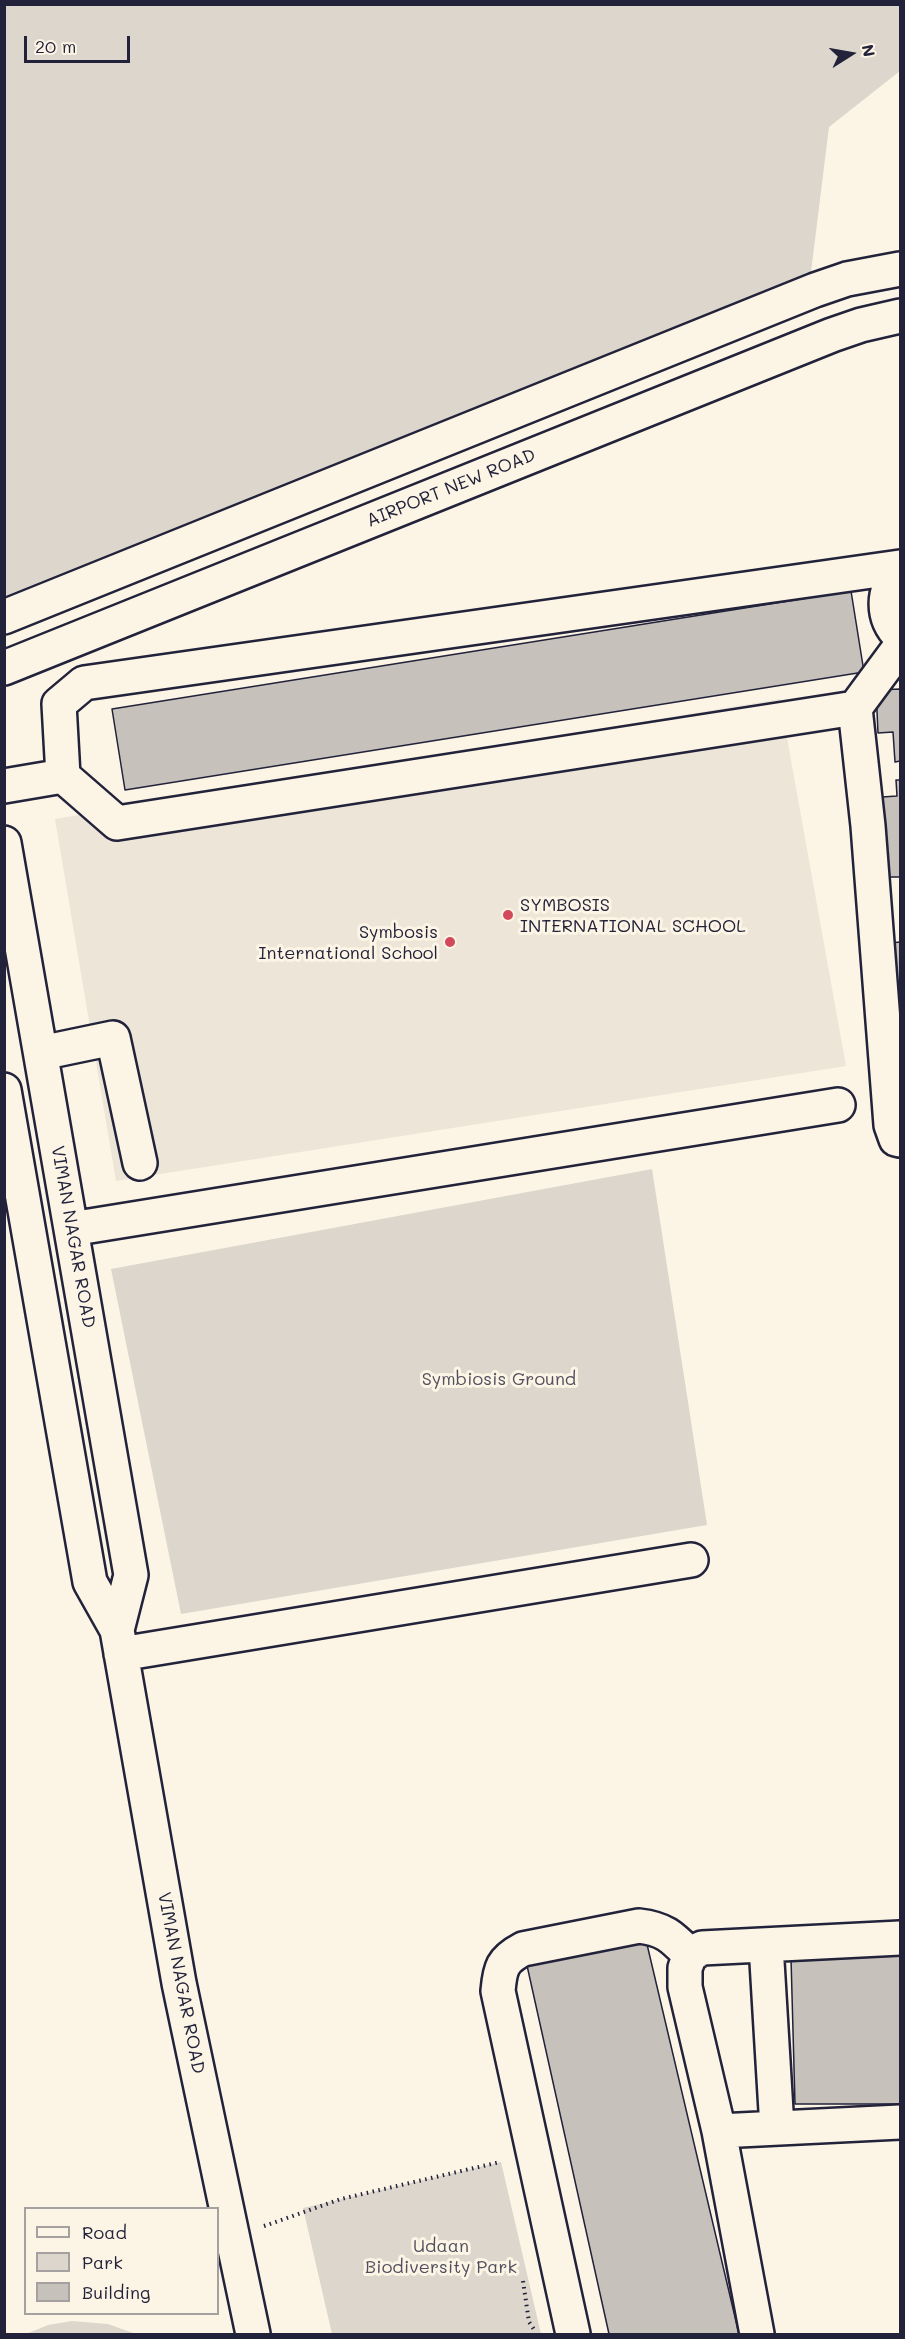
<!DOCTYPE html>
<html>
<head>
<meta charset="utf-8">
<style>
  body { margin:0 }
  #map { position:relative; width:905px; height:2339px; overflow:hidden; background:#fcf5e5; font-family:Mali,sans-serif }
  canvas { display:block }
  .frame { position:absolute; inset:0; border:6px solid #22223b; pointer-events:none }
  .legend { position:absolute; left:24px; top:2207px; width:195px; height:108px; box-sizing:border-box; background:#fcf5e5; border:2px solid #a5a1a1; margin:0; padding:8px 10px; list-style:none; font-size:18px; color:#22223b }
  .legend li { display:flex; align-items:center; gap:12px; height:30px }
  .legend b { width:30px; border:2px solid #a5a1a1 }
  .north { position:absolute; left:821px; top:24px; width:60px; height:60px; -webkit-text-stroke:4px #fcf5e5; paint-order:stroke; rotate:79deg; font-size:16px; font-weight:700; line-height:24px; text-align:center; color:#22223b }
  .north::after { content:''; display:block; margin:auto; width:21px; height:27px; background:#22223b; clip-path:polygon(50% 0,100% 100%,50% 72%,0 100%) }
  .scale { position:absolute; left:24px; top:36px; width:106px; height:27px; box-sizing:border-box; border:3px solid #22223b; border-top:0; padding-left:8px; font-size:18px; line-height:21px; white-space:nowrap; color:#22223b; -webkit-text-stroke:4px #fcf5e5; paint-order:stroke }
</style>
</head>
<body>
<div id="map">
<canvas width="905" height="2339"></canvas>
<div class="frame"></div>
<ul class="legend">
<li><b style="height:8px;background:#fcf5e5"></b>Road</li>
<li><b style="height:16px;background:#dcd6cc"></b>Park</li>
<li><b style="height:16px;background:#c6c1bb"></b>Building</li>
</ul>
<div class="north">N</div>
<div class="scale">20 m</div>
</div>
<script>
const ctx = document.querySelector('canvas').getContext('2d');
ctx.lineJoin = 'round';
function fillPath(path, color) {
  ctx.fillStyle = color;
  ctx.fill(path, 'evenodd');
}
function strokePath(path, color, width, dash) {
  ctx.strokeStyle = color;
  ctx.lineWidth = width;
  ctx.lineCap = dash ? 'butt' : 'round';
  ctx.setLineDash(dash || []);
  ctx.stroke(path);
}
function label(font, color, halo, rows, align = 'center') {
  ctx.font = font + ' Mali,sans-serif';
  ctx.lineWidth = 6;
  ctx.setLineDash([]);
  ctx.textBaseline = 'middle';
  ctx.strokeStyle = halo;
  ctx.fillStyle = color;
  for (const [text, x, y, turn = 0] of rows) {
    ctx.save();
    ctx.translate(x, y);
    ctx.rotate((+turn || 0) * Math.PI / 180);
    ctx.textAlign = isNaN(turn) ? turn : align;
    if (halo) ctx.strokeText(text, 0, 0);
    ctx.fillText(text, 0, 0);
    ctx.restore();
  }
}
fillPath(new Path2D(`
  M780 699 846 1066 116 1181 55 819Z`), '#ece5d8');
fillPath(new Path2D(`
  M5 4 900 5V71L829 127 811 272 5 596Z
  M652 1169 707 1525 181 1614 111 1269Z
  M501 2162 541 2334H332L303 2208Z
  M72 2321 108 2324 136 2334H26L48 2325Z`), '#dcd6cc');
const building = new Path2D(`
  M851 591 864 672 125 790 112 709Z
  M900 689V761L895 762 893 732 878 733 876 690Z
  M896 780H900V877H886L882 797 897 796Z
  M900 942V1023H894L890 943Z
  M646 1940 739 2334H609L526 1961Z
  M900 1956V2104H795L791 1958Z`);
fillPath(building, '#c6c1bb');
strokePath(building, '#22223b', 1.5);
const minor = new Path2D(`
  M900 573C881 589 882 619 900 636
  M855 708 900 647
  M63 776 59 704 84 683 900 567
  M4 786 63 776 117 823 855 708 868 826 891 1125 896 1139 900 1140
  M4 843 131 1575 117 1630
  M41 1053 113 1038 140 1163
  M4 1090 90 1582 117 1630 179 1983 253 2334
  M71 1229 838 1105
  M121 1654 691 1560
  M766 1945 777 2128
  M719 2131 900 2122
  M573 2334 498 1991C500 1968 502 1960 523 1949L639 1926C665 1929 672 1937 690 1955
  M757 2334 719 2131 685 1987V1968L690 1955 702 1948 900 1938`);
const major = new Path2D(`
  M4 617 815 290 847 279 900 269
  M4 668 832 335 861 325 900 316`);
strokePath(minor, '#22223b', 38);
strokePath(major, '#22223b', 38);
strokePath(new Path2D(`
  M264 2226 341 2199 500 2162
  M523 2281 529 2322 535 2331`), '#22223b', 4, [1.5, 4.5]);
strokePath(minor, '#fcf5e5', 33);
strokePath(major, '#fcf5e5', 33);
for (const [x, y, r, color] of [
  [508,915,6,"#d1495b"],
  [450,942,6,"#d1495b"]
]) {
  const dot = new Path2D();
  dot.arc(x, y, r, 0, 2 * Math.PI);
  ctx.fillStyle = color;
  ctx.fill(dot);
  strokePath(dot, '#fcf5e5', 2);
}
label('18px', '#22223b', '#fcf5e5', [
  ["AIRPORT NEW ROAD",451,488,-22],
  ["VIMAN NAGAR ROAD",73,1237,80],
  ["VIMAN NAGAR ROAD",181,1983,79]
]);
label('18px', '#22223b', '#fcf5e5', [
  ["SYMBOSIS",520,905],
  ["INTERNATIONAL SCHOOL",520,926],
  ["Symbosis",438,932,"right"],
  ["International School",438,953,"right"]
], 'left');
label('18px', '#504f5f', '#fcf5e5', [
  ["Symbiosis Ground",499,1379],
  ["Udaan",441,2246],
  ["Biodiversity Park",441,2267]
]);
</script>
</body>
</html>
